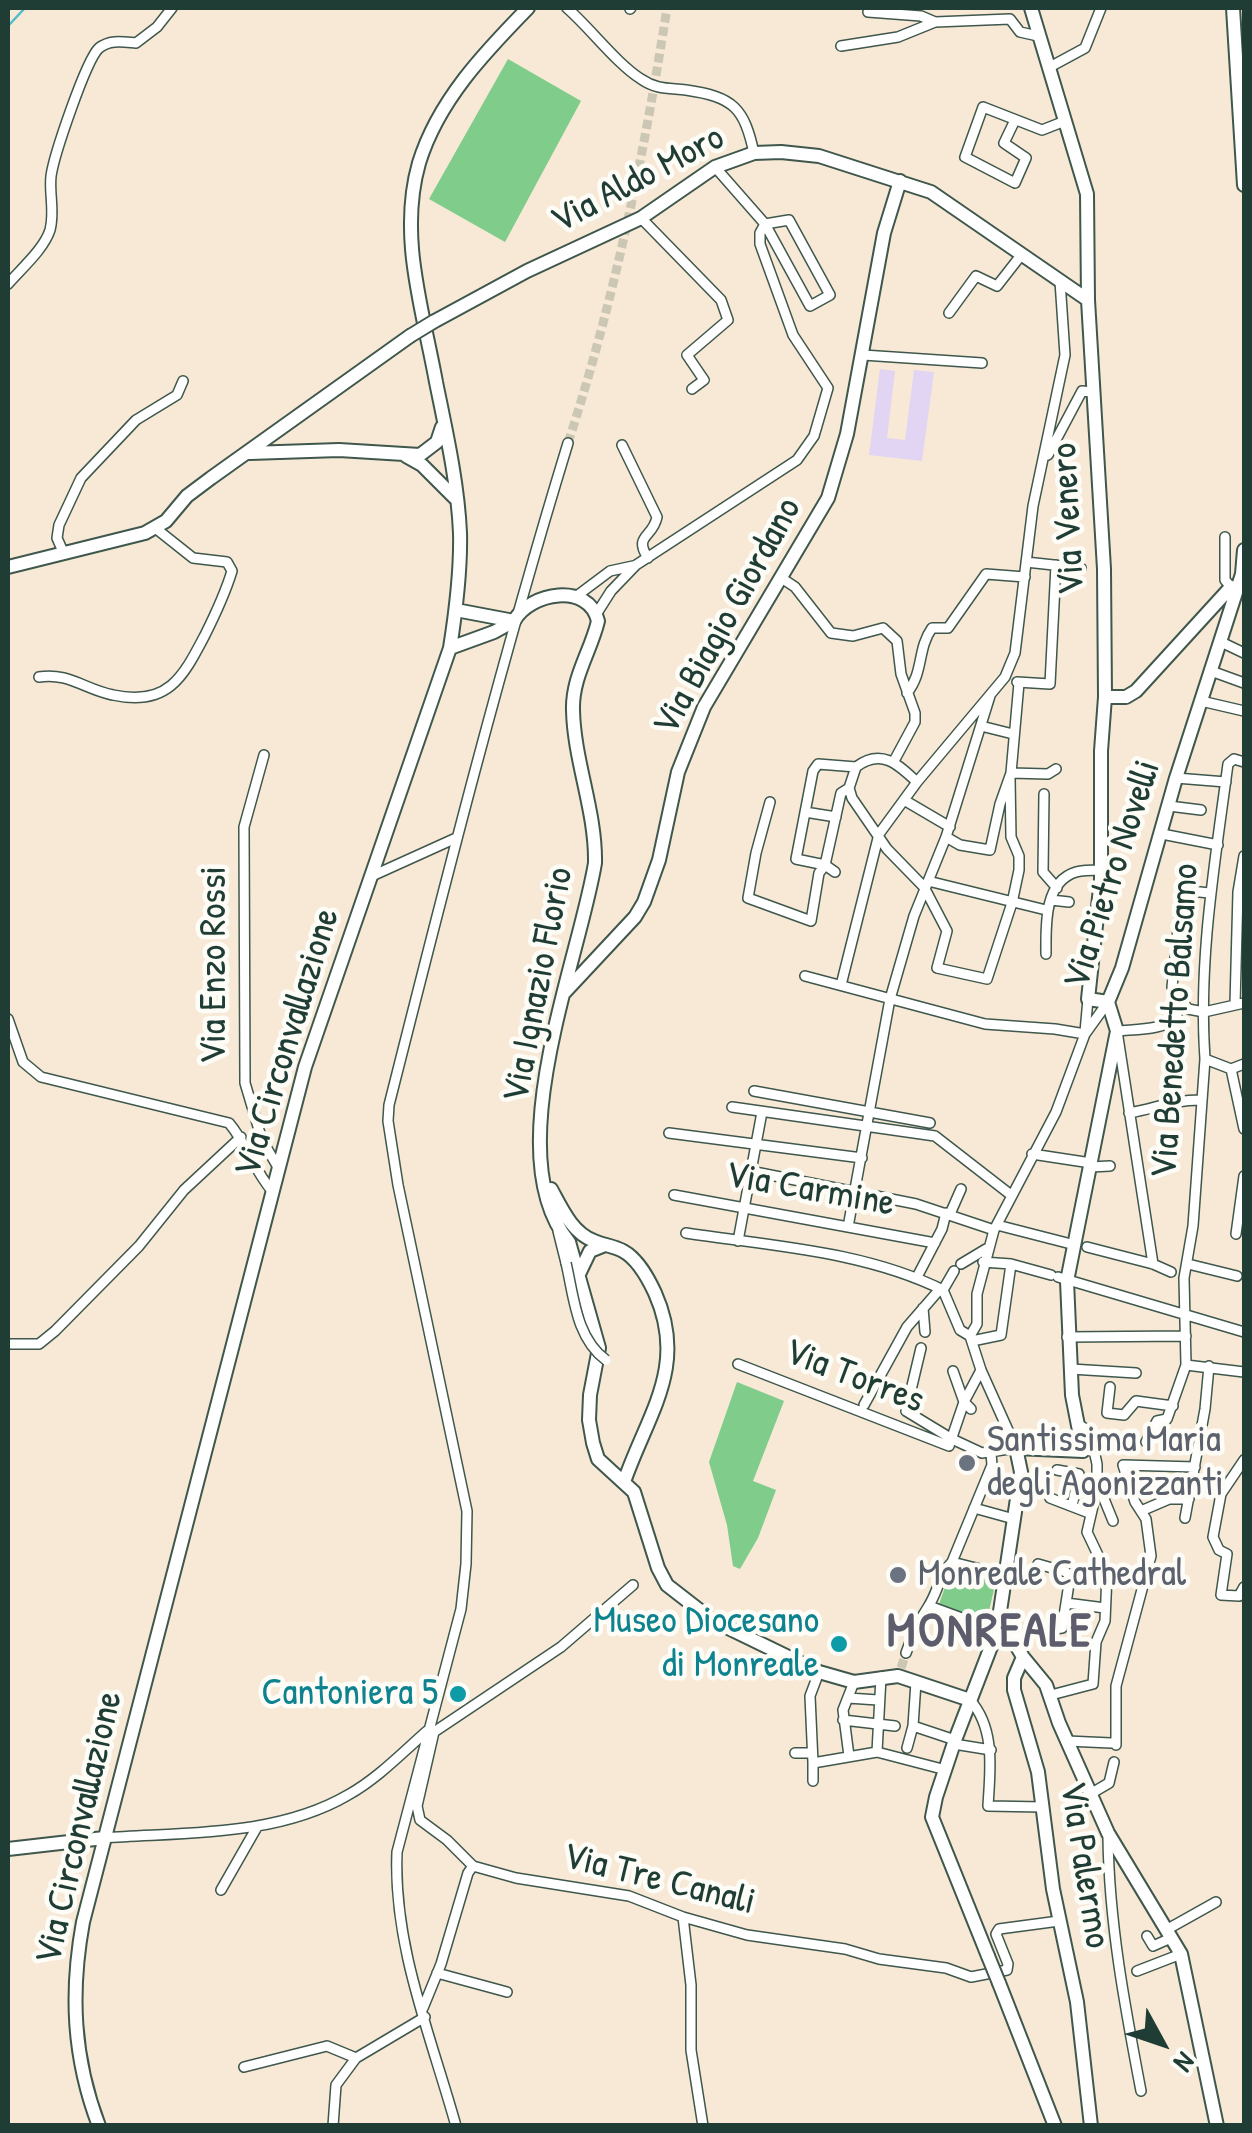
<!DOCTYPE html>
<html>
<head>
<meta charset="utf-8">
<style>
  body { margin:0 }
  #map { position:relative; width:1252px; height:2133px; overflow:hidden; background:#f7e9d5; font-family:"Patrick Hand",sans-serif }
  canvas { display:block }
  .frame { position:absolute; inset:0; border:10px solid #1f3d34; pointer-events:none }
  .north { position:absolute; left:1112px; top:1993px; width:100px; height:100px; -webkit-text-stroke:8px #fdfcf7; paint-order:stroke; rotate:130deg; font-size:28px; font-weight:700; line-height:40px; text-align:center; color:#1f3d34 }
  .north::after { content:''; display:block; margin:auto; width:35px; height:45px; background:#1f3d34; clip-path:polygon(50% 0,100% 100%,50% 72%,0 100%) }
</style>
</head>
<body>
<div id="map">
<canvas width="1252" height="2133"></canvas>
<div class="frame"></div>
<div class="north">N</div>
</div>
<script>
const ctx = document.querySelector('canvas').getContext('2d');
ctx.lineJoin = 'round';
function fillPath(path, color) {
  ctx.fillStyle = color;
  ctx.fill(path, 'evenodd');
}
function strokePath(path, color, width, dash) {
  ctx.strokeStyle = color;
  ctx.lineWidth = width;
  ctx.lineCap = dash ? 'butt' : 'round';
  ctx.setLineDash(dash || []);
  ctx.stroke(path);
}
function label(font, color, halo, rows, align = 'center') {
  ctx.font = font + ' "Patrick Hand",sans-serif';
  ctx.lineWidth = 9;
  ctx.setLineDash([]);
  ctx.textBaseline = 'middle';
  ctx.strokeStyle = halo;
  ctx.fillStyle = color;
  for (const [text, x, y, turn = 0] of rows) {
    ctx.save();
    ctx.translate(x, y);
    ctx.rotate((+turn || 0) * Math.PI / 180);
    ctx.textAlign = isNaN(turn) ? turn : align;
    if (halo) ctx.strokeText(text, 0, 0);
    ctx.fillText(text, 0, 0);
    ctx.restore();
  }
}
fillPath(new Path2D(`
  M880 369 895 371 887 438 905 440 914 370 934 372 922 461 869 455Z`), '#e2d4f3');
fillPath(new Path2D(`
  M508 59 581 101 505 242 429 199Z
  M737 1382 784 1401 753 1481 776 1490 758 1538 740 1569 733 1566 727 1525 709 1462Z
  M951 1570 996 1581 986 1624 938 1607Z`), '#7fcc8b');
strokePath(new Path2D(`
  M8 26 25 8`), '#4fbdc7', 2.5);
strokePath(new Path2D(`
  M568 443C614 301 644 156 667 8
  M901 1668 906 1653`), '#ccc7b5', 9, [9, 4.5]);
const street = new Path2D(`
  M567 8C590 28 617 64 641 79 657 90 669 88 686 90 734 97 744 108 754 153
  M630 9 631 8
  M868 12 921 16 935 22
  M841 46 898 37 935 22 1010 19 1020 32 1038 36
  M1048 68 1085 48 1101 8
  M1015 120 1004 143 1026 158 1015 183 965 157 983 107 1042 130 1065 121
  M641 218 721 300 728 320 687 355 704 380 692 389
  M8 284C21 269 44 249 50 230 55 211 49 195 51 176 54 155 86 60 99 48 110 39 124 42 136 43L157 27 172 8
  M949 313 976 276 997 286 1022 254
  M863 355 982 363
  M622 445 657 517C653 538 633 535 648 558
  M1048 455 1082 391 1092 392
  M1225 537V580L1231 587
  M64 554 57 538 59 525 81 478 136 420 177 395 183 381
  M1026 562 1081 568
  M783 579 795 587 831 633 853 636 883 628 897 641 901 674 915 713V722L894 761
  M574 598 610 571 633 566
  M597 613 611 591 636 565 797 460 814 436 828 388 793 335 760 244V233L765 224 789 220 830 295 810 306 765 224 715 167
  M1221 642 1244 653
  M1211 671 1244 683
  M39 677C68 672 86 690 113 695 168 707 183 677 205 635 216 613 225 594 232 571L227 562 193 558 154 527
  M1017 682 1050 684 1056 565
  M907 693C924 672 917 649 932 628H948L986 574 1025 577
  M1201 701 1244 711
  M981 726 1013 734
  M264 755 244 827 245 1083 262 1140 279 1169
  M1011 773 1048 774 1056 769
  M1176 778 1226 782
  M917 782C898 764 881 748 856 767L849 788 852 798 887 849 924 887 947 931 937 968 987 979 1012 903 1019 870V856L1011 837 1010 778
  M1044 794 1043 872 1057 888
  M904 800 950 827
  M770 802 756 853 748 898 811 921 819 873 825 865 841 793 849 788
  M1169 806 1201 810
  M805 812 836 817
  M1162 834 1218 845
  M946 837 960 845 990 850 1000 804 1011 773 1019 683
  M835 872 825 865 796 859 813 771 818 764 856 767
  M372 876 456 838
  M928 881 1046 910
  M1209 893 1182 890 1172 987 1188 1009 1204 1012 1244 1003
  M1051 900 1069 902
  M1046 954C1046 928 1043 882 1076 872 1083 870 1093 870 1101 870
  M805 976 985 1024 1055 1029 1085 1034
  M841 985 879 834 917 782 1005 677 1015 653 1033 506 1065 355 1060 281
  M1235 1004 1238 892 1244 856
  M8 1019 23 1062 41 1077 229 1123C247 1144 254 1171 273 1192
  M1085 1032 1088 999
  M1205 1059 1231 1069 1244 1064
  M1231 1069 1244 1129
  M754 1091 930 1123
  M732 1107 935 1136 1011 1195
  M1129 1113C1157 1108 1172 1100 1201 1100
  M669 1133 862 1158
  M1032 1154 1091 1163
  M1090 1167 1110 1166
  M750 1171 916 1204 994 1230
  M674 1195 935 1243
  M950 1214 961 1189
  M997 1225 1075 1245
  M848 1227 890 999 914 916 946 837 990 696
  M558 1231 566 1263
  M686 1233C772 1246 864 1251 943 1290L960 1330 970 1336
  M1236 1234 1244 1176
  M738 1241 762 1112
  M1087 1247 1153 1264 1171 1272
  M983 1262 1011 1264 1051 1275
  M961 1264 986 1249
  M1153 1264 1117 1031C1137 1029 1164 1031 1177 1016
  M1188 1264 1237 1276
  M917 1277 942 1229 946 1213
  M1058 1277 1244 1332
  M943 1290 954 1271
  M923 1308 925 1332
  M970 1336 977 1324V1294L994 1230 1056 1112 1085 1034 1108 1002
  M1067 1337 1186 1336
  M972 1341 1001 1335 1011 1264
  M8 1344H39L55 1331 139 1246 184 1190 241 1137
  M921 1348 906 1411 952 1439 982 1453 1016 1448 981 1370 970 1336
  M738 1364 949 1446 964 1402 981 1370
  M1186 1365 1244 1372
  M1071 1369 1136 1373
  M953 1371 964 1402 971 1409
  M1110 1387 1107 1413 1124 1415 1136 1401 1173 1406
  M864 1405 907 1327 940 1289
  M1146 1442 1157 1421 1167 1419 1186 1365 1184 1278 1193 1226 1205 1059C1198 960 1215 862 1228 764L1234 759 1244 762
  M1244 1460 1221 1494 1213 1537 1219 1550 1227 1554 1221 1595 1239 1596 1244 1587
  M1057 1470 1079 1474 1072 1506
  M1096 1493 1102 1494 1113 1521
  M1050 1498 1089 1513
  M974 1508 1014 1519
  M1141 1511 1169 1499H1189
  M1185 1518 1205 1409 1209 1366
  M952 1562 1004 1575
  M1038 1564 1066 1572 1070 1577 1066 1603
  M929 1606 997 1631
  M1010 1635 1062 1628 1066 1603 1105 1608
  M906 1653C912 1635 918 1622 928 1607 938 1592 939 1575 952 1562L992 1465 991 1453
  M1051 1695 1093 1684 1096 1642 1105 1621 1107 1574 1087 1532 1097 1489V1464L1091 1437 1086 1429 1078 1424
  M848 1698 878 1700
  M970 1700C996 1729 990 1771 988 1806L1043 1807
  M843 1720 895 1726
  M913 1726 955 1740
  M434 1732 417 1806 420 1820 447 1840 473 1866 516 1878 629 1896 683 1917 747 1935 845 1949 879 1959 946 1968 971 1977 1007 1970 1008 1964 996 1934 999 1929 1059 1921
  M434 1732 561 1647 633 1585
  M1067 1741 1111 1743
  M954 1744 991 1750
  M1116 1745V1686L1151 1556 1146 1519 1135 1502 1123 1465 1195 1467
  M907 1748 913 1726 916 1682
  M877 1752 881 1677
  M795 1753H812
  M849 1756 843 1710 854 1682
  M813 1763 810 1696 819 1672
  M813 1781V1763L877 1752 946 1770
  M1092 1793 1109 1783 1114 1762
  M1108 1837C1109 1923 1125 2007 1141 2091
  M104 1838C184 1832 276 1837 348 1795 377 1779 402 1753 427 1731
  M221 1890 257 1827
  M683 1917 691 1985V2050L703 2126
  M1166 1930 1216 1902
  M1147 1936 1153 1946 1171 1938
  M1137 1971 1181 1954
  M437 1973 507 1992
  M423 2008 441 1964 468 1873 473 1866
  M244 2067 327 2046 356 2058
  M333 2126 336 2085 356 2058 425 2017
  M456 2126C431 2036 393 1946 397 1852L461 1609 466 1564 467 1511 398 1185 388 1121 389 1105C445 883 501 662 568 443`);
const secondary = new Path2D(`
  M1031 8 1087 194 1088 300 1104 569 1105 697 1101 751V879L1088 999 1108 1002
  M1233 8 1244 185
  M433 322 527 271 641 218 715 167 754 153 781 152 819 156 931 192 1088 300
  M250 453 339 450 420 455 437 442 442 427
  M406 456 422 465 455 498
  M8 567 145 533 166 521 187 496 211 478 410 336
  M456 610 514 621
  M514 621C530 592 589 582 598 621 591 651 572 677 573 710 574 761 596 811 595 863 579 961 497 1156 569 1242L599 1348 590 1395 589 1420 593 1443 598 1459 634 1492 658 1568 667 1585 712 1620 819 1672 854 1682 898 1676 970 1700
  M450 648 494 632 514 621
  M1105 697H1126L1136 691 1231 587 1237 589
  M564 993 635 917 644 902 659 860 678 772 704 707 828 498 847 434 884 233 900 181
  M1108 1002 1122 968 1176 778 1242 574 1244 550
  M551 1189C562 1209 572 1233 594 1241 603 1245 614 1246 623 1251 638 1259 648 1278 655 1293 688 1367 648 1413 624 1482
  M579 1274 590 1251 605 1245
  M997 1631 1010 1635 1023 1657 1046 1685 1059 1723 1108 1833 1181 1954 1217 2126
  M1023 1657 1014 1678V1690L1038 1772 1053 1889 1077 2002 1091 2126
  M8 1849 104 1838
  M988 1956 932 1817 936 1797 955 1740 997 1631 1021 1472 1016 1448 1083 1451 1072 1395 1067 1281 1117 1031 1108 1002
  M999 1983 1055 2126
  M99 2126C73 2058 70 1993 83 1922L305 1067 450 648C456 610 461 572 460 533 458 484 446 431 436 382 423 310 398 236 419 163 438 101 484 53 528 8`);
strokePath(street, '#3f574c', 12);
strokePath(secondary, '#3f574c', 16);
strokePath(street, '#fff', 9);
strokePath(secondary, '#fff', 12);
const streetBridge = new Path2D(`
  M566 1263C574 1297 576 1338 606 1360`);
const secondaryBridge = new Path2D(`
  M410 336 433 322
  M988 1956 999 1983`);
strokePath(streetBridge, '#3f574c', 12, []);
strokePath(secondaryBridge, '#3f574c', 16, []);
strokePath(streetBridge, '#fff', 9);
strokePath(secondaryBridge, '#fff', 12);
for (const [x, y, r, color] of [
  [967,1463,10,"#6b7280"],
  [898,1575,10,"#6b7280"],
  [839,1644,10,"#0f9aa8"],
  [458,1694,10,"#0f9aa8"]
]) {
  const dot = new Path2D();
  dot.arc(x, y, r, 0, 2 * Math.PI);
  ctx.fillStyle = color;
  ctx.fill(dot);
  strokePath(dot, '#fdfcf7', 4);
}
label('38px', '#1f3d34', '#fdfcf7', [
  ["Via Aldo Moro",638,180,-28],
  ["Via Venero",1069,519,-93],
  ["Via Biagio Giordano",728,617,-61],
  ["Via Pietro Novelli",1113,875,-72],
  ["Via Enzo Rossi",215,965,-90],
  ["Via Ignazio Florio",539,985,-79],
  ["Via Benedetto Balsamo",1176,1021,-86],
  ["Via Circonvallazione",288,1043,-73],
  ["Via Carmine",810,1190,10],
  ["Via Torres",854,1377,21],
  ["Via Circonvallazione",80,1828,-77],
  ["Via Palermo",1084,1865,81],
  ["Via Tre Canali",659,1880,14]
]);
label('38px', '#5b616d', '#fdfcf7', [
  ["Santissima Maria",987,1441],
  ["degli Agonizzanti",987,1485],
  ["Monreale Cathedral",918,1575]
], 'left');
label('38px', '#0d838f', '#fdfcf7', [
  ["Museo Diocesano",819,1622],
  ["di Monreale",819,1666],
  ["Cantoniera 5",438,1694]
], 'right');
ctx.letterSpacing = '2.5px';
label('bold 48px', '#5d5c6c', '#fdfcf7', [
  ["MONREALE",990,1633]
]);
ctx.letterSpacing = '0px';
</script>
</body>
</html>
